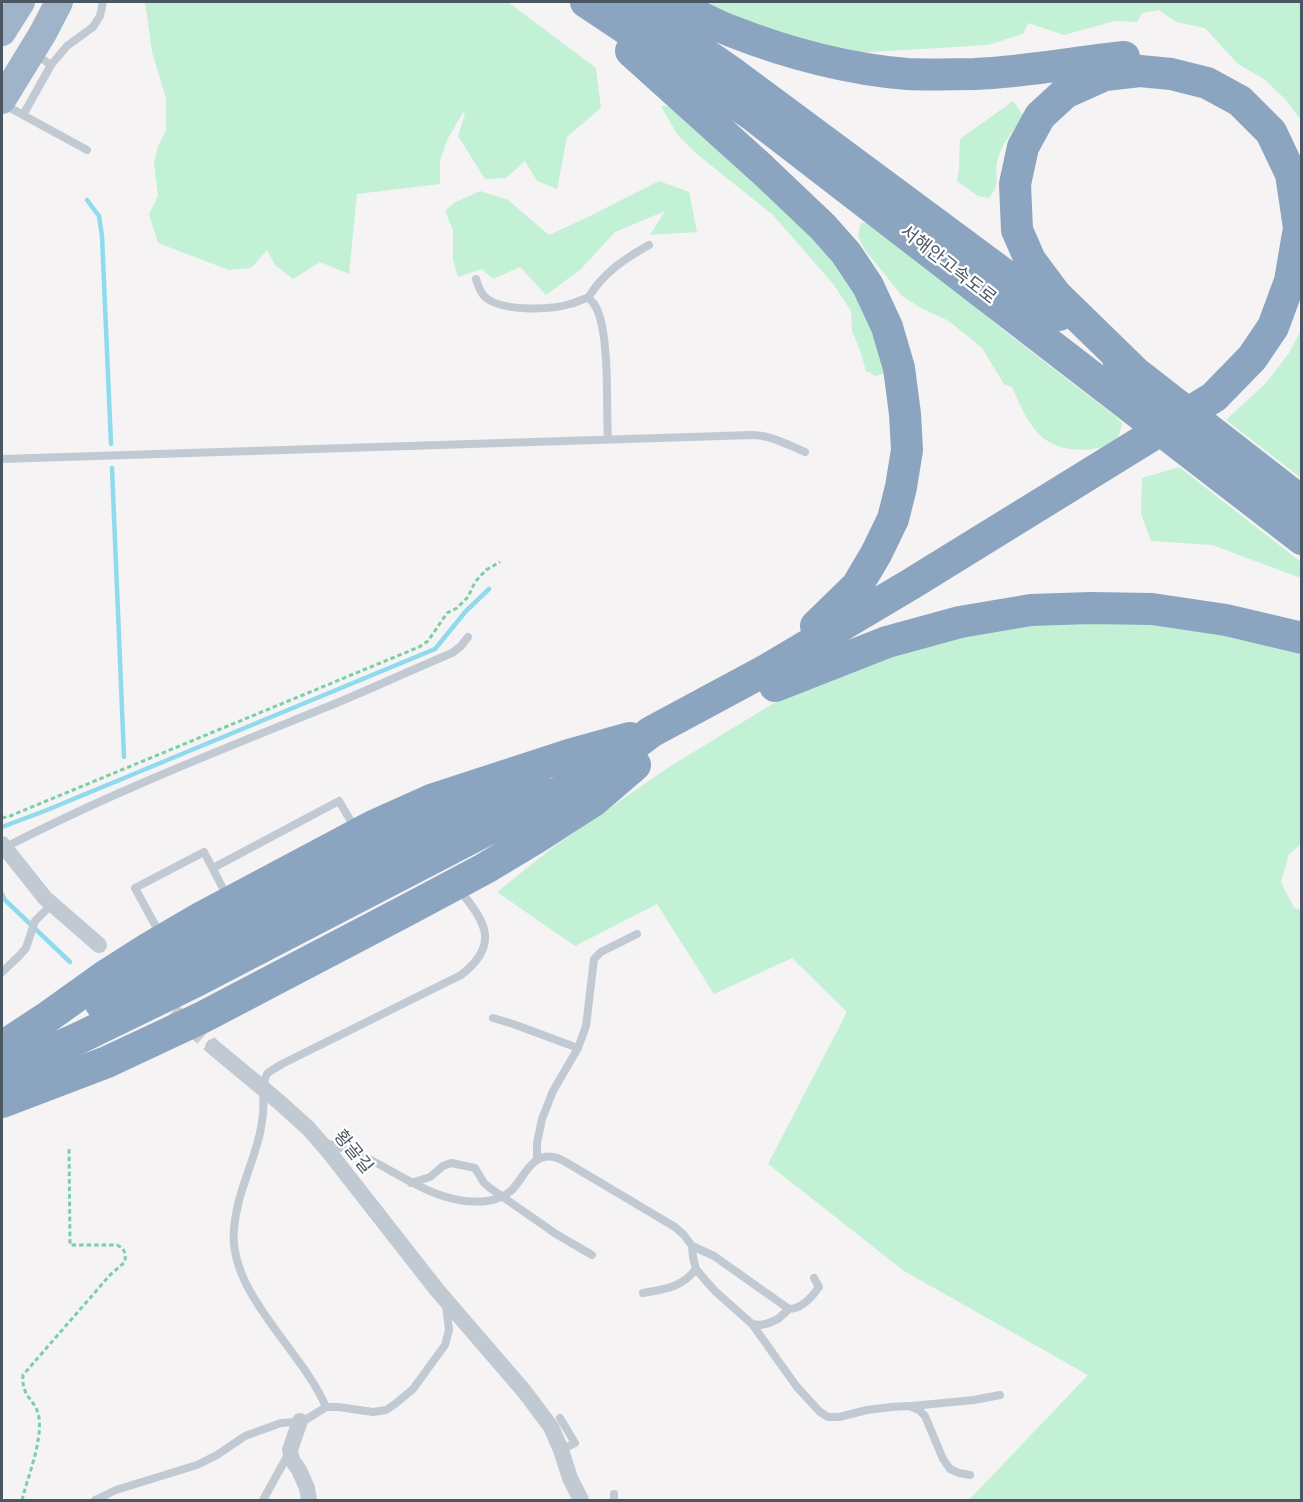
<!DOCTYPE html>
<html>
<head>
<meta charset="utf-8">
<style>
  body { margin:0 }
  #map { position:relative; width:1303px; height:1502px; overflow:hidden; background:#f5f3f3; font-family:Rubik,sans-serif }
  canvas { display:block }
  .frame { position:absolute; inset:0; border:3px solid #4a5661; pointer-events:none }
</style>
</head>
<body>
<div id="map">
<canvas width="1303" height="1502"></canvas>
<div class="frame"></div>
</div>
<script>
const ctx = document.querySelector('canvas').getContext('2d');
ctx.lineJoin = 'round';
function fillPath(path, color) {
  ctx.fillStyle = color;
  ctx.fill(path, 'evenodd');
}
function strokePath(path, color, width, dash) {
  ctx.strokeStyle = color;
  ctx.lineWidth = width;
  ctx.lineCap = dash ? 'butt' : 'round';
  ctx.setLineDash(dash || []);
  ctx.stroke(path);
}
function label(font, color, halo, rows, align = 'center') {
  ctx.font = font + ' Rubik,"Noto Sans KR",sans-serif';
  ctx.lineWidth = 4.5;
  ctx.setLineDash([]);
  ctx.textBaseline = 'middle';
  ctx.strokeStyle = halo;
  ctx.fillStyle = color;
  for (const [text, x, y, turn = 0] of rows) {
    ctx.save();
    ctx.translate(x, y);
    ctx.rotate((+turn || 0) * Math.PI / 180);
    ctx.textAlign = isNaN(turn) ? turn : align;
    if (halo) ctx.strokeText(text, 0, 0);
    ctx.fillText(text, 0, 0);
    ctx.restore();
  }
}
fillPath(new Path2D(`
  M145 2H508L596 68 601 108 567 137 557 189 537 181 525 161 506 178 485 179 458 136 465 114 463 112 447 140 440 161V184L357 194 349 274 320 262 293 279 275 265 267 250 251 268 229 270 158 243 149 214 158 196 154 162 158 146 166 130V98L152 52Z
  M695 2H1301V120L1285 99 1264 79 1238 64 1205 28 1176 22 1159 10 1142 13 1137 22 1115 21 1064 35 1028 23 1023 34 988 45 839 54Z
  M1013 101 1024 117C1014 128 1000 147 997 162 994 180 1002 181 989 198L978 196 957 181 959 168 960 139Z
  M661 106H675L778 195 863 298 885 373 876 376 866 371 860 350 852 331 851 311 834 285 773 215 698 155 677 134Z
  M659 181 689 192 697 232 650 235 665 211 615 232 581 269 546 295 520 267 493 279 482 269 458 277 453 260V230L445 211 454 203 480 191 508 200 549 235 588 217Z
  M861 223H871L924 264 1002 329 1116 417 1122 423C1120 431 1119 439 1112 444 1110 445 1106 446 1103 447 1083 452 1057 451 1041 436 1029 426 1018 401 1012 387L1004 384 982 348 969 337 947 320 921 308 902 296 865 250 858 236Z
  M1301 330 1302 478H1301L1226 420 1266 383 1289 353Z
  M1179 467 1301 562V578L1212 545 1151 541 1141 514 1142 478Z
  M1098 614 1301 648V844L1289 854 1281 882 1294 908 1302 910 1301 1500H969L1088 1375 904 1271 768 1164 847 1012 792 958 714 994 657 904 575 946 497 892 552 848 669 767 769 706 812 683 953 632Z`), '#c3f1d5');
strokePath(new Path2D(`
  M87 200 99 216 102 236 111 444
  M112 468 124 757
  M2 827 47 810 435 649 466 611 489 589
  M2 894 5 900 70 962`), '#90daee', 4.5);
strokePath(new Path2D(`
  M155 995 213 1047`), '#caccce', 16, [16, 8]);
strokePath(new Path2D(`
  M2 818 10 816 419 647 428 641 447 613 457 608 468 597 475 582 486 570 500 562
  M22 1500C28 1476 42 1443 39 1418 37 1400 21 1398 23 1375L110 1275 125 1262C126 1253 125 1249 117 1245H70L69 1147`), '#7ad0a6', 3, [4.5, 3]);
strokePath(new Path2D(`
  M51 65 67 46 93 27 100 16 103 2
  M5 105 23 115 51 65 35 54
  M23 115 87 150
  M476 279C478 286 480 291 484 296 500 312 550 310 570 304 576 303 581 299 588 298 597 304 600 316 602 326 609 362 606 402 608 439
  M588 298C603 273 624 259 649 245
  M2 459 752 435C771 435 788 445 805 452
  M4 848C112 792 226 748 339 702 377 686 414 669 452 653L461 646 468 637
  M213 868 339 801 356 830
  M160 934 135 888 204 852 228 898
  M2 972 19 956 26 948 35 921 52 904
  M493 1018 513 1024 578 1048
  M323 1142C338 1147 353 1151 367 1158 405 1177 441 1206 487 1201 496 1200 505 1196 512 1190 525 1176 533 1150 557 1158 561 1159 565 1162 569 1164L675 1227 684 1235 692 1246 714 1256 789 1309C802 1309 812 1297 819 1287L814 1278
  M537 1159V1143L542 1119 553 1091 578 1048 586 1026 594 959 601 952 637 934
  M411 1183 430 1177 443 1166 451 1163 475 1168 484 1183 490 1188 556 1234 592 1255
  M692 1246 693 1257 696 1269 705 1280 716 1292 752 1324 761 1325 769 1323 778 1319 789 1309
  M643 1293C666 1289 681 1288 696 1269
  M752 1324 797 1387 820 1412 828 1417H839L867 1410 891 1407 909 1406 919 1410 925 1416 943 1459 950 1469 959 1473 970 1475
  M912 1406 974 1400 1000 1395
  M326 1407C302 1350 228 1293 234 1229 237 1194 251 1169 259 1137 261 1130 262 1122 263 1114 264 1104 262 1082 267 1074 271 1070 278 1067 282 1064L461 975C500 945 486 921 459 890
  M560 1418 575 1443 561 1450
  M614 1494V1500
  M95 1500 116 1490 197 1465 217 1455 245 1436 281 1423 296 1422 307 1419 326 1407H338L373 1412 386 1410 395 1404 413 1389 445 1345 449 1330 446 1305
  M263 1500 289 1453`), '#c1cad2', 8);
strokePath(new Path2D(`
  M2 844 45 898 99 945
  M213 1047 278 1101 308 1128 329 1152 437 1290 524 1391 551 1427 561 1450 570 1478 581 1500
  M300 1421 290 1450 292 1460 299 1470 307 1488 309 1500`), '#c1cad2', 16);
strokePath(new Path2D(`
  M2 32 21 2
  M2 100 43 33 59 2`), '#9fb4c9', 28);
strokePath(new Path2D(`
  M586 2 700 78 755 117 1302 539
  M632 2 657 21 734 74 1059 315
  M669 2C690 11 710 23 731 31 787 53 847 69 907 74 929 75 953 74 975 74 1025 72 1075 62 1124 57
  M631 51 762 169 823 227 846 253 868 286 887 327 899 368 905 414 907 450 901 487 893 519 876 554 857 586 816 626
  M1118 359 1302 502
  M775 686 887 642 960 622 1031 610 1091 608 1152 609 1226 620 1302 638
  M101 1004C244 927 387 850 535 783
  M2 1047 49 1016 105 976 149 948 202 917 373 826 431 800 569 755 630 738
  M2 1072 79 1038 196 981 571 786 618 757 651 732 768 669 911 584 1214 397 1252 358 1273 327 1290 281 1299 228 1291 174 1271 132 1240 101 1207 83 1171 74 1140 71 1105 75 1065 93 1040 116 1023 147 1015 184 1017 230 1030 260 1056 295 1134 371
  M2 1102 107 1062 203 1017 409 909 484 869 534 839 593 801 635 765`), '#8ba5c1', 32);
label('18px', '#4a5661', '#fff', [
  ["서해안고속도로",948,265,38],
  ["황골길",353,1152,51]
]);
</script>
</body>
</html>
